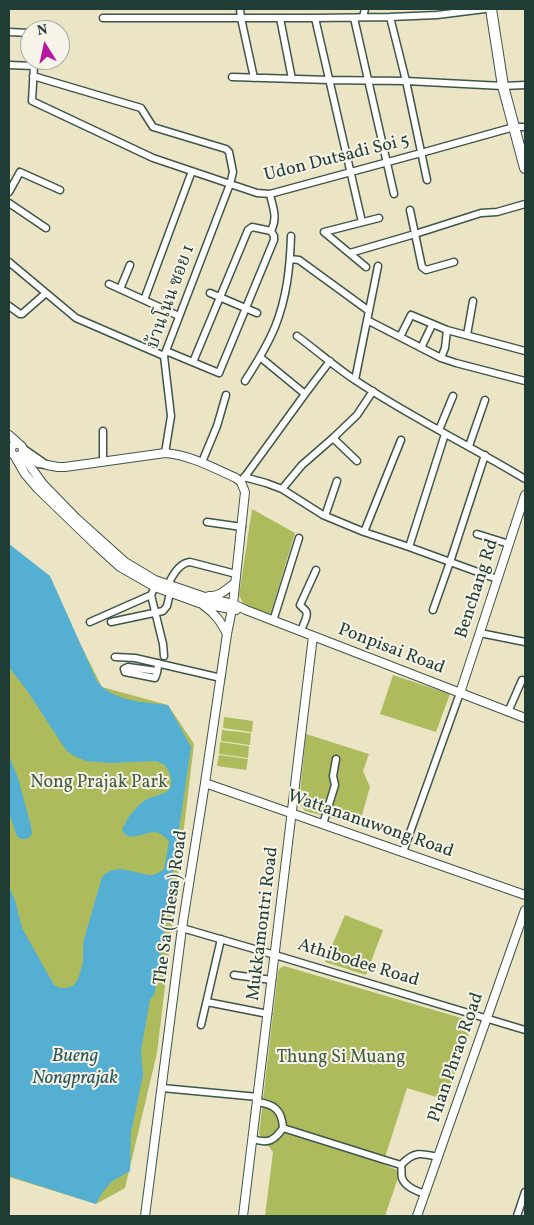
<!DOCTYPE html>
<html>
<head>
<meta charset="utf-8">
<style>
  body { margin:0 }
  #map { position:relative; width:534px; height:1225px; overflow:hidden; background:#ebe4c5; font-family:Vollkorn,serif }
  canvas { display:block }
  .frame { position:absolute; inset:0; border:10px solid #1f3d34; pointer-events:none }
  .north { position:absolute; left:20px; top:20px; width:50px; height:50px; box-sizing:border-box; background:#f7f3e8; border:1px solid #a1aaa0; border-radius:50%; rotate:350deg; font-size:14px; font-weight:700; line-height:20px; text-align:center; color:#1f3d34 }
  .north::after { content:''; display:block; margin:auto; width:18px; height:22px; background:#b5179e; clip-path:polygon(50% 0,100% 100%,50% 72%,0 100%) }
</style>
</head>
<body>
<div id="map">
<canvas width="534" height="1225"></canvas>
<div class="frame"></div>
<div class="north">N</div>
</div>
<script>
const ctx = document.querySelector('canvas').getContext('2d');
ctx.lineJoin = 'round';
function fillPath(path, color) {
  ctx.fillStyle = color;
  ctx.fill(path, 'evenodd');
}
function strokePath(path, color, width, dash) {
  ctx.strokeStyle = color;
  ctx.lineWidth = width;
  ctx.lineCap = dash ? 'butt' : 'round';
  ctx.setLineDash(dash || []);
  ctx.stroke(path);
}
function label(font, color, halo, rows, align = 'center') {
  ctx.font = font + ' Vollkorn,"Noto Serif Thai",serif';
  ctx.lineWidth = 4;
  ctx.setLineDash([]);
  ctx.textBaseline = 'middle';
  ctx.strokeStyle = halo;
  ctx.fillStyle = color;
  for (const [text, x, y, turn = 0] of rows) {
    ctx.save();
    ctx.translate(x, y);
    ctx.rotate((+turn || 0) * Math.PI / 180);
    ctx.textAlign = isNaN(turn) ? turn : align;
    if (halo) ctx.strokeText(text, 0, 0);
    ctx.fillText(text, 0, 0);
    ctx.restore();
  }
}
fillPath(new Path2D(`
  M252 509 295 533 270 615 244 605 239 595Z
  M9 544 44 572 102 687 168 705 194 744 157 1053 125 1188 96 1204 9 1177Z
  M393 675 450 694 436 732 380 714Z
  M224 717 253 721 252 732 223 728Z
  M222 730 251 733 250 745 221 741Z
  M306 734 369 754 363 771 370 787 359 825 305 811 299 803Z
  M220 742 249 746 248 758 219 754Z
  M219 755 248 759 246 770 217 766Z
  M345 915 383 930 366 975 325 962Z
  M284 966 468 1020 471 1024V1028L446 1100 407 1088 383 1164 397 1170 399 1175 385 1216H265L273 1152 259 1134 278 972 280 968Z`), '#adbb5d');
fillPath(new Path2D(`
  M9 544 50 576 97 681C113 702 144 702 168 705L191 747 155 993 150 1000 141 1051 143 1075 131 1132 130 1171 111 1182 102 1193 96 1204 9 1176V887L15 900 22 928 54 985 60 988H66L73 986 78 979 83 963V944L85 936 102 877C117 861 134 875 153 875 157 874 160 872 164 869L169 841C165 837 161 833 155 832 144 832 127 844 122 829L130 815 140 804 147 799 164 793 168 791 171 786V779L169 772 165 765 156 761 110 763 86 761 74 756 67 751 60 741 28 692 9 667Z
  M9 756 18 778 31 826 32 833 30 837 26 839H21L17 836 9 813Z`), '#55afd3');
const minor = new Path2D(`
  M240 9 241 18 254 78
  M363 17 365 9
  M390 17 406 81 427 180
  M103 18H315L390 17 437 15 485 9
  M280 18 292 79
  M315 18 362 222
  M354 18 394 194
  M9 32 30 33
  M9 65 34 66 32 101 153 158 257 193 270 194 421 153 514 127H525
  M33 76 141 108 153 127 226 149 229 152 233 172 230 184 164 356 171 416 165 453
  M232 77 329 80 406 81 503 86 525 85
  M9 192 20 172 60 190
  M9 203 46 228
  M410 210 422 267 426 270 454 262
  M350 253 415 234 481 213 497 212 525 204
  M290 259 299 260 369 311
  M9 262 76 318 164 356
  M366 267 324 232 379 218
  M109 284 179 316
  M120 289 130 265
  M210 293 257 313
  M144 300 192 171
  M9 306 20 314H22L46 293
  M367 320 441 358 456 363 525 381
  M467 335 473 301
  M297 336C316 350 335 367 355 380 410 417 469 445 525 479
  M400 337 411 315 447 330 525 351
  M421 348 432 325
  M166 351 219 373 274 240V236L271 231C278 217 273 209 270 194
  M260 357 305 394 330 361
  M441 358 445 348 447 330
  M193 362 248 230 252 227 271 231
  M355 380 378 266
  M245 381C256 364 267 346 275 327 287 297 290 267 291 236
  M373 391 357 415 333 438 302 465 282 489 323 515 364 532 409 547 497 579
  M439 430 453 396
  M333 438 357 461
  M469 446 485 400
  M24 449 47 465
  M23 455 38 464 46 465
  M103 461V431
  M202 462 217 426 226 395
  M244 477 266 483 282 489
  M241 482 305 394
  M325 516 337 481
  M207 522 242 527
  M364 532 401 440
  M477 534 509 544
  M409 547 445 434
  M168 585C172 576 179 563 190 562L236 574
  M151 595 163 644 164 656
  M433 610 450 562 485 455
  M273 621 299 538
  M90 622 151 595 155 587
  M111 622 163 611 167 606 170 593
  M301 631C302 626 309 616 306 611 304 609 302 607 300 605L316 570
  M480 633 525 642
  M115 657 135 658 221 678
  M157 671 128 667 124 669 125 672 155 678C157 674 158 668 158 663
  M508 712 522 680
  M323 824 335 785 333 776 336 759
  M403 852 460 693
  M182 928 275 955 525 1030
  M234 975 272 980
  M207 1002 268 1014
  M201 1025 221 939
  M162 1088 258 1097
  M257 1102C274 1104 282 1110 283 1128L388 1161 401 1165C414 1151 421 1153 438 1157
  M253 1139C268 1144 274 1141 283 1128
  M401 1165C402 1169 401 1174 402 1178 405 1187 417 1191 425 1194
  M517 1216 525 1192`);
const tertiary = new Path2D(`
  M9 435 19 444
  M11 450a6 6 0 1 1 12 0a6 6 0 1 1-12 0Z
  M14 455 25 474 37 488 97 546 120 567 155 587 199 603 236 610
  M22 455 43 484 76 518 125 562 155 580 202 596 233 604 246 610 525 718
  M47 465 58 467H65L165 453C190 455 214 468 236 478L241 482 245 492 233 604 227 634 205 783 182 928 145 1216
  M209 596C219 597 227 589 235 583
  M203 605C215 613 221 622 227 634
  M460 693 525 495
  M205 783 525 895
  M243 1216 313 636
  M417 1216 525 910`);
const primary = new Path2D(`
  M491 9 503 86 525 168`);
strokePath(minor, '#3e564a', 9);
strokePath(tertiary, '#3e564a', 10);
strokePath(primary, '#3e564a', 12);
strokePath(minor, '#fff', 6);
strokePath(tertiary, '#fff', 8);
strokePath(primary, '#fff', 10);
label('18px', '#1f3d34', '#f7f3e8', [
  ["Udon Dutsadi Soi 5",337,159,-14],
  ["บ้านโนน ซอย 1",172,297,-70],
  ["Benchang Rd",478,589,-72],
  ["Ponpisai Road",391,650,21],
  ["Wattananuwong Road",370,825,19],
  ["The Sa (Thesa) Road",172,908,-82],
  ["Mukkamontri Road",264,924,-83],
  ["Athibodee Road",358,964,17],
  ["Phan Phrao Road",457,1058,-71]
]);
label('18px', '#425c3e', '#f7f3e8', [
  ["Nong Prajak Park",99,784],
  ["Thung Si Muang",341,1059]
]);
label('italic 19px', '#2c5a5c', '#f7f3e8', [
  ["Bueng",75,1058],
  ["Nongprajak",75,1080]
]);
</script>
</body>
</html>
